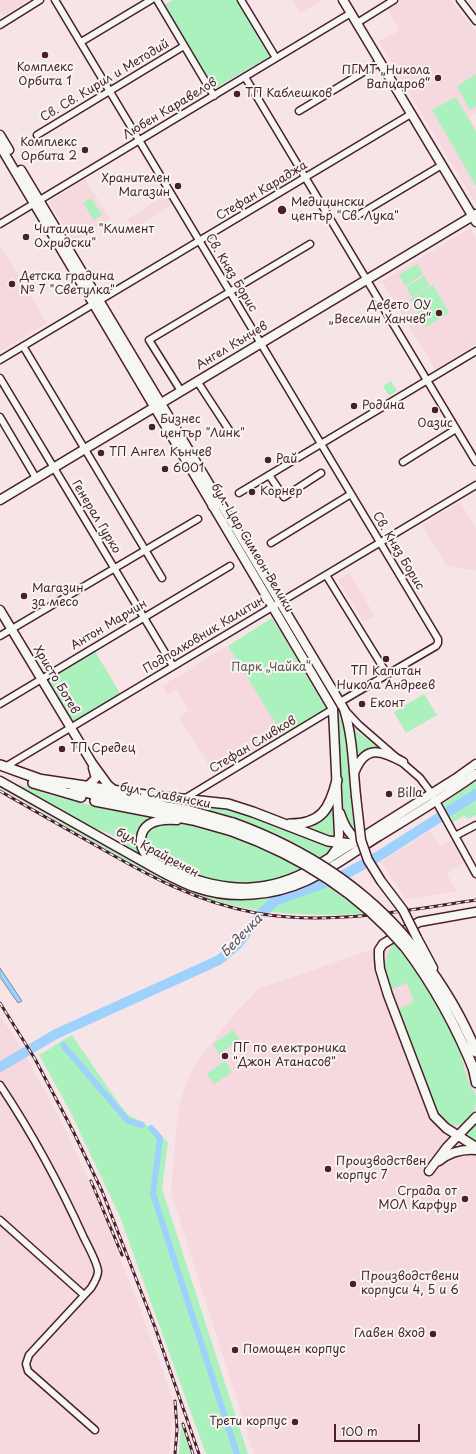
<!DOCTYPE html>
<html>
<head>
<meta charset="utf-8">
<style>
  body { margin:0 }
  #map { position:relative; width:476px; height:1454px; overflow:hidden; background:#f6e4e7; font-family:"Playpen Sans",sans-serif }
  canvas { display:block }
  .scale { position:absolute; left:334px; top:1424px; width:86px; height:18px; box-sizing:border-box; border:2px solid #4a1f2b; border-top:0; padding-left:5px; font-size:12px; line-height:14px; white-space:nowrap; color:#4a1f2b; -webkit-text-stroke:3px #f6f6f2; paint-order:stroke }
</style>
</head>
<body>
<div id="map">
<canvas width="476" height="1454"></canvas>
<div class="scale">100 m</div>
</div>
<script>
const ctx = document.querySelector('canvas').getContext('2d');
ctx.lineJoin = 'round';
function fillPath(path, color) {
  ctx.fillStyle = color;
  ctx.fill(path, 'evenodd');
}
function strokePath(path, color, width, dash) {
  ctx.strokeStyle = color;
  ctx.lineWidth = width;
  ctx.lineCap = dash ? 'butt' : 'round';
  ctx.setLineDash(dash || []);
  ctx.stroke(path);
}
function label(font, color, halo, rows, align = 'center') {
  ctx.font = font + ' "Playpen Sans",sans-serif';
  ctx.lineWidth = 4;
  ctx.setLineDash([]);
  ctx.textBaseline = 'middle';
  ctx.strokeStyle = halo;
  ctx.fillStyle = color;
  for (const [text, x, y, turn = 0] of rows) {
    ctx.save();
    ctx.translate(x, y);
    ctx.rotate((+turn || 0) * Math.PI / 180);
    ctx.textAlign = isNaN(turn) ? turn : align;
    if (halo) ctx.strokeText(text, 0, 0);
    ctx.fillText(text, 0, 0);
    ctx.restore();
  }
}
fillPath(new Path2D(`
  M0 0H29L3 16 0 12Z
  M293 0H322L300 13Z
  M402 0H450L476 32V113L469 117 476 128V204L379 42 400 30 387 9Z
  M85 179 110 219 74 242 49 202Z
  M167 194 173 204 134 229 128 219Z
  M470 228 476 238V344L435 369 382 281Z
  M0 245 47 323 0 352Z
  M460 502 476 528V571L446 565 422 525Z
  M349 573 375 616 364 622 338 580Z
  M228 646 283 736 216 777 179 717 189 711 177 690 168 695 162 686Z
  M430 831 440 847 453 839 466 861 446 873 457 891 406 899 381 862Z
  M394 942 447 1020 476 1090V1454H254L171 1192 176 1132 180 1102 193 1067 235 1013 258 989Z
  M0 1016 18 1042 60 1119 90 1183 139 1306 174 1402 169 1454H0Z`), '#f6d8df');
fillPath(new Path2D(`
  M173 0H239L272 55 212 90 162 6Z
  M476 74V106L470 110 457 86Z
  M456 97 476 132V186L432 110Z
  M91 198 102 215 94 220 83 203Z
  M417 264 423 274 405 286 399 275Z
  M424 276 430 286 412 297 406 287Z
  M433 285 449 313 426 327 410 299Z
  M391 381 397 391 389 396 383 386Z
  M279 609H281L340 707 346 722 357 837 348 827 344 815 335 714Z
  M272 618 326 708 283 736 228 646Z
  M95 651 121 695 72 725 45 681Z
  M424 694 437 715 406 733 394 712Z
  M354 729 379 748 372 749 356 761Z
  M2 779 53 796 98 807 156 817C145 822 139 825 137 838 135 845 137 852 143 858 156 870 192 884 210 887 225 890 240 891 256 890V892C200 894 174 877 128 850L125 842 108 833 76 821Z
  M476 781V815L468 819 464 816 453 822 443 804Z
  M0 784 192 890C200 892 208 896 215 897 252 903 287 894 320 878L366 914C311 916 253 915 201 896 171 886 143 870 116 855 77 833 39 810 0 788Z
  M147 798 228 808 334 847 320 860 297 846 156 802Z
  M334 801 337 840 301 829Z
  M160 823C190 822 229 832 256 844 273 851 289 861 305 869 280 879 259 886 231 883 212 882 164 868 150 855 147 852 145 845 145 841 146 831 153 827 160 823Z
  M394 941C420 971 448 1012 460 1050 462 1057 463 1064 465 1071 467 1077 469 1083 471 1088 473 1091 475 1093 476 1096 476 1108 473 1122 460 1125 451 1126 445 1122 439 1116L396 1010 414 1002 407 983 389 990C382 967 384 962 394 941Z
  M233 1030 240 1040 219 1054 213 1044Z
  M72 1035 117 1101 129 1116 141 1121 168 1142 162 1189 248 1454H206L120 1217 69 1109 39 1055Z
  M225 1061 232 1072 214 1084 207 1074Z
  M476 1123V1144L464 1135Z
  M181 1424 191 1454H179Z`), '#aaf1be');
const water = new Path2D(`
  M0 968 22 1001 18 1003 0 977Z`);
fillPath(water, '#9ed1fc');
strokePath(water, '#7c8aa8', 1);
strokePath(new Path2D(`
  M63 1045 128 1121 142 1125
  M151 1128 160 1138 153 1194 237 1454`), '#9ed1fc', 6);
strokePath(new Path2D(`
  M0 1067 56 1034 219 960 237 945 261 914 275 901 338 878 379 856 476 794`), '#9ed1fc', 10);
const street = new Path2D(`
  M55 0 438 639V643L436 646 340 702
  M157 0 214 96
  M241 0 276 58
  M460 0 476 21
  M357 23 394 0
  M0 25 40 0
  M81 42 151 0
  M245 77 476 462
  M299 111 380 62
  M37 135 184 46
  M360 214 442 165
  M0 224 351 13
  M23 346 162 578
  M0 360 411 114
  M0 378 173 666
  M197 381 229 430
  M181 391 149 340 310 244
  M0 417 36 478
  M403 462 456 429
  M269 475 284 497 321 473
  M239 493 476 351
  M271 543 351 494
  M326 575 387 674
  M0 636 198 519
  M0 704 230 566
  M345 710 359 725 420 778 432 794 476 874
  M5 767 476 485
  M184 799 333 709
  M455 836 476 825
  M0 1085C32 1133 60 1185 84 1238 88 1246 97 1262 98 1271 98 1277 94 1283 91 1288L29 1355 26 1364 28 1371 95 1430
  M0 1220 84 1295`);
const secondary = new Path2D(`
  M343 0 476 222
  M0 135 9 150
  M0 146 333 709 339 835 337 848 330 858
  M21 170 344 709C353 737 353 767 356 796
  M0 500 476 214
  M0 610 92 763 108 785 114 790
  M355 771C366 744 382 751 403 762
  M0 781 158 870C171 877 184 884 197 888 232 900 273 896 306 881 331 869 354 852 376 838 410 817 444 797 476 774
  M88 786 96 778 93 768
  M340 813C344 825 350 839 363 841
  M177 820C163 819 143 820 141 838 140 844 143 851 146 855 154 864 167 869 178 873 227 893 269 894 315 867L455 779 476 764
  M476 912 419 922 383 944 379 950V958L380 969 388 995 434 1116 446 1128 476 1147
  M417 938 433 968
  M473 1069 476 1083
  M439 1161C450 1152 462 1149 476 1150
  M429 1171 447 1147 476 1117`);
const primary = new Path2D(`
  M213 506 220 502
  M0 765 42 780
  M38 779 145 795 228 804 253 812 328 841 352 844
  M33 783 81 797
  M74 789 103 797 187 810 233 823
  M95 801 193 820 232 831
  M290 824C322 824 330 808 337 780
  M410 943C437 976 460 1012 476 1052
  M405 947C436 988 457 1027 476 1075`);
strokePath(street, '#4a1f2b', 9);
strokePath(secondary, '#4a1f2b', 11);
strokePath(primary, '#4a1f2b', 12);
strokePath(street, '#f6f6f2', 6);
strokePath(secondary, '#f6f6f2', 8);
strokePath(primary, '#f6f6f2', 9);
const rail = new Path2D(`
  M0 791C31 809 63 827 95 845 147 875 196 902 256 913 329 926 404 911 476 900
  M0 1003 35 1059 73 1131 102 1191 156 1330 199 1454
  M91 1181 122 1255
  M175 1401 177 1429 175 1454
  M183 1424 193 1454`);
strokePath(rail, '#4a1f2b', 3);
strokePath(rail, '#f6f6f2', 1.5, [4.5]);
const secondaryBridge = new Path2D(`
  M356 796 361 840 368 860 381 881 403 910 417 938`);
const primaryBridge = new Path2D(`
  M233 823C302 848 363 886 410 943
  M232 831C299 855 359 893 405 947`);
strokePath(secondaryBridge, '#4a1f2b', 11, []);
strokePath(primaryBridge, '#4a1f2b', 12, []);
strokePath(secondaryBridge, '#f6f6f2', 8);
strokePath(primaryBridge, '#f6f6f2', 9);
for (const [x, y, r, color] of [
  [45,55,4,"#4a1f2b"],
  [438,78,4,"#4a1f2b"],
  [237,94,4,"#4a1f2b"],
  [85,150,4,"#4a1f2b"],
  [178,186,4,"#4a1f2b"],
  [282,210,5,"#4a1f2b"],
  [26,237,4,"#4a1f2b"],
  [12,284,4,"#4a1f2b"],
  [439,313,4,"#4a1f2b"],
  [354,406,4,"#4a1f2b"],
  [435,410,4,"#4a1f2b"],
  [152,427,4,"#4a1f2b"],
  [101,453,4,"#4a1f2b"],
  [268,460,4,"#4a1f2b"],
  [165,469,4,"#4a1f2b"],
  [252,492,4,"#4a1f2b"],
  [24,596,4,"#4a1f2b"],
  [386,659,4,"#4a1f2b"],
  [362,704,4,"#4a1f2b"],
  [62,749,4,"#4a1f2b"],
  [389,794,4,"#4a1f2b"],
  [225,1056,4,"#4a1f2b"],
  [328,1169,4,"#4a1f2b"],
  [465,1199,4,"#4a1f2b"],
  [353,1284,4,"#4a1f2b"],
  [433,1334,4,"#4a1f2b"],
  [235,1350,4,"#4a1f2b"],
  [295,1422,4,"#4a1f2b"]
]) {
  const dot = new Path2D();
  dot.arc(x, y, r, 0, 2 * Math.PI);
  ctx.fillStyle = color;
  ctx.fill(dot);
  strokePath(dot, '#f6f6f2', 1.5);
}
label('12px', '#4a1f2b', '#f6f6f2', [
  ["Комплекс",45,68,"center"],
  ["Орбита 1",45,82,"center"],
  ["ПГМТ „Никола",430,71,"right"],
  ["Вапцаров“",430,85,"right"],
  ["ТП Каблешков",245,94],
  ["Комплекс",77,143,"right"],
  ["Орбита 2",77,157,"right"],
  ["Хранителен",170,179,"right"],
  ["Магазин",170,193,"right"],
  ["Медицински",291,203],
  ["център \"Св. Лука\"",291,217],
  ["Читалище \"Климент",34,230],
  ["Охридски\"",34,244],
  ["Детска градина",20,277],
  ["№ 7 \"Светулка\"",20,291],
  ["Девето ОУ",431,306,"right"],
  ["„Веселин Ханчев“",431,320,"right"],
  ["Родина",362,406],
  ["Бизнес",160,420],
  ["център \"Линк\"",160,434],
  ["Оазис",435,424,"center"],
  ["ТП Ангел Кънчев",109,453],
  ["Рай",276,460],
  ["6001",173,469],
  ["Корнер",260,492],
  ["Магазин",32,589],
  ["за месо",32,603],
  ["ТП Капитан",386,672,"center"],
  ["Никола Андреев",386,686,"center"],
  ["Еконт",370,704],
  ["ТП Средец",70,749],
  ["Billa",397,794],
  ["ПГ по електроника",233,1049],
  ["\"Джон Атанасов\"",233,1063],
  ["Производствeн",336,1162],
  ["корпус 7",336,1176],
  ["Сграда от",457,1192,"right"],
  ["МОЛ Карфур",457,1206,"right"],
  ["Производствени",361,1277],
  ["корпуси 4, 5 и 6",361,1291],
  ["Главен вход",425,1334,"right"],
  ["Помощен корпус",243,1350],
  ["Трети корпус",287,1422,"right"]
], 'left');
label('12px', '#4a1f2b', '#f6f6f2', [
  ["Св. Св. Кирил и Методий",105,81,-31],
  ["Любен Каравелов",170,109,-31],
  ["Стефан Караджа",262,191,-31],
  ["Св. Княз Борис",231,273,59],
  ["Ангел Кънчев",232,346,-31],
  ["Генерал Гурко",96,517,59],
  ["бул. Цар Симеон Велики",252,548,59],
  ["Св. Княз Борис",398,551,59],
  ["Антон Марчин",109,625,-31],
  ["Подполковник Калитин",204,635,-31],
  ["Христо Ботев",56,680,59],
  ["Стефан Сливков",253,745,-31],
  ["бул. Славянски",165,796,11],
  ["бул. Крайречен",157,853,28]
]);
label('12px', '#625450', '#f6f6f2', [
  ["Парк „Чайка“",271,668]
]);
label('italic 13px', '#5f4c5f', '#f6f6f2', [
  ["Бедечка",242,936,-46]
]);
</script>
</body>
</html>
